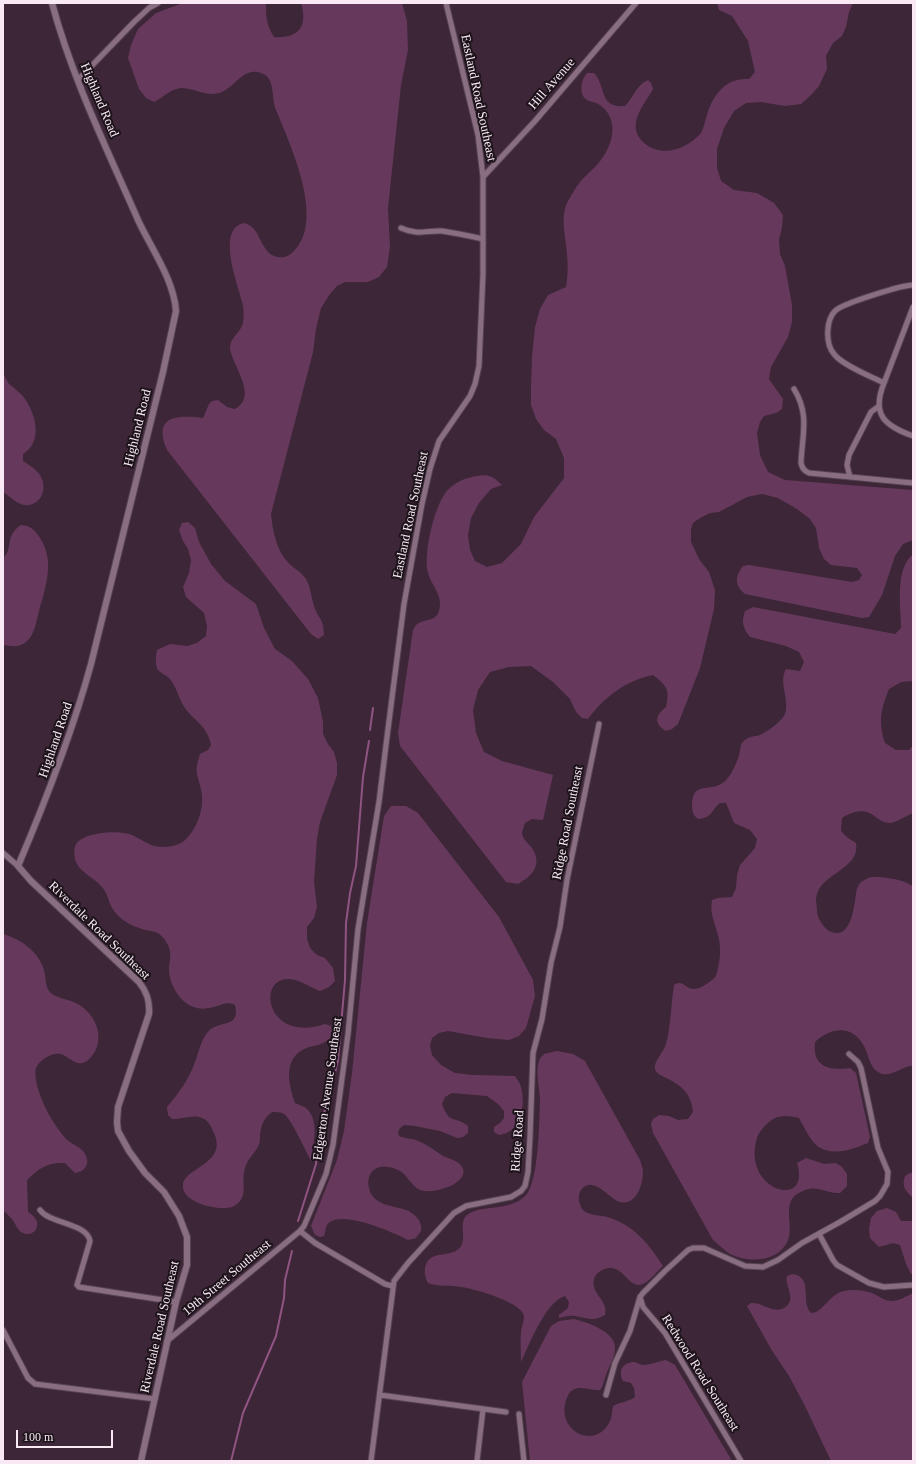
<!DOCTYPE html>
<html>
<head>
<meta charset="utf-8">
<style>
  body { margin:0 }
  #map { position:relative; width:916px; height:1464px; overflow:hidden; background:#3d2637; font-family:Georgia,serif }
  canvas { display:block }
  .frame { position:absolute; inset:0; border:4px solid #f9e9f4; pointer-events:none }
  .scale { position:absolute; left:16px; top:1430px; width:97px; height:18px; box-sizing:border-box; border:2px solid #f9e9f4; border-top:0; padding-left:5px; font-size:12px; line-height:14px; white-space:nowrap; color:#f9e9f4; -webkit-text-stroke:3px #1d131b; paint-order:stroke }
</style>
</head>
<body>
<div id="map">
<canvas width="916" height="1464"></canvas>
<div class="frame"></div>
<div class="scale">100 m</div>
</div>
<script>
const ctx = document.querySelector('canvas').getContext('2d');
ctx.lineJoin = 'round';
function fillPath(path, color) {
  ctx.fillStyle = color;
  ctx.fill(path, 'evenodd');
}
function strokePath(path, color, width, dash) {
  ctx.strokeStyle = color;
  ctx.lineWidth = width;
  ctx.lineCap = dash ? 'butt' : 'round';
  ctx.setLineDash(dash || []);
  ctx.stroke(path);
}
function label(font, color, halo, rows, align = 'center') {
  ctx.font = font + ' Georgia,serif';
  ctx.lineWidth = 4;
  ctx.setLineDash([]);
  ctx.textBaseline = 'middle';
  ctx.strokeStyle = halo;
  ctx.fillStyle = color;
  for (const [text, x, y, turn = 0] of rows) {
    ctx.save();
    ctx.translate(x, y);
    ctx.rotate((+turn || 0) * Math.PI / 180);
    ctx.textAlign = isNaN(turn) ? turn : align;
    if (halo) ctx.strokeText(text, 0, 0);
    ctx.fillText(text, 0, 0);
    ctx.restore();
  }
}
fillPath(new Path2D(`
  M183 3H266C266 17 266 24 274 37 299 39 308 26 301 3H402L407 21 408 50 401 85 388 208 390 247 387 267 379 277 368 282H345L337 286 330 294 321 308 316 329 313 352 271 514C273 533 277 554 293 567 298 571 302 573 306 579 311 588 311 597 314 606 318 619 324 618 324 635L318 639 311 634 167 450C152 415 178 415 203 418L209 404 212 401 218 400 227 407 235 409C260 396 230 363 230 347 230 338 241 332 243 323 244 317 244 308 242 302 238 284 215 227 245 223 247 224 251 226 253 228 262 237 264 260 284 257 290 256 294 251 298 246 322 213 290 144 276 110 271 99 276 77 261 73 243 67 236 86 222 92 207 98 195 88 181 88 170 89 163 98 154 102L146 98 139 89 128 58 131 45 138 29 156 13Z
  M717 3H853L849 12 846 27 842 36 833 43 826 56 827 69 819 86 811 95 801 104 785 106 761 102 746 103 734 111 724 128 717 149V168L721 181 734 190 757 193 774 203 783 215 782 228 779 239 780 254 785 266 792 305V322L788 337 771 367 769 379 783 399 782 409 776 413 764 416 760 422 757 433 760 455 768 472 785 480 913 490V540L903 544 895 556 882 595 869 617 862 618 745 594C734 584 735 577 743 566L749 565 852 582 859 580 862 575 857 568 831 565 824 559 819 548 816 528 810 519 797 509 778 498 762 494 747 497 719 512 710 513 700 518 693 523 691 529V542L699 559 709 572 715 590 714 609 700 668 678 724 672 729 666 731C653 723 656 715 666 707 670 689 667 686 653 675 627 680 604 697 588 719L582 718 576 712 570 699 553 682 531 666 509 667 490 672 478 690 473 710 476 733 484 752 502 761 553 775 543 820 532 819 525 823C524 826 523 830 522 832 522 839 528 843 532 848 543 865 532 876 518 884L506 882 400 746 398 733 413 630C414 628 416 624 419 623 426 619 436 621 439 611 444 593 429 585 427 568 425 548 434 508 446 492 453 484 462 479 472 477 487 474 491 474 502 485L491 489 479 503 471 518 468 535 470 550 475 561 487 567 502 563 521 544 534 517 564 478V458L556 439 544 430 536 419 531 405V387L532 357 535 327 540 309 548 295 566 287C568 276 568 266 567 254 566 238 560 219 567 203 571 196 575 188 580 182 584 177 590 172 595 167 603 159 610 147 612 135 614 123 610 111 598 104 595 102 590 102 587 100 578 94 581 80 587 73H594C607 87 598 108 625 106 634 97 636 85 648 80L651 83 653 89C647 100 641 106 637 118 634 126 636 135 642 141 660 159 686 150 701 133 704 128 705 120 707 115 711 100 721 84 737 80 741 79 745 79 749 79L755 72 748 41 732 16 719 10Z
  M3 373C5 377 7 381 9 384 15 389 21 393 25 399 36 415 43 442 23 454V461C29 465 38 470 41 477 48 490 40 507 24 505 17 504 9 496 3 492Z
  M188 522 195 528 199 542 211 564 225 581 256 604 264 628 275 649 292 661 308 679 318 698 323 722V734L328 744 334 752 337 763V775L320 822 317 839 314 882 317 907 314 918 307 927V939L310 948 317 955 325 958 333 968 335 981 329 987 320 991C312 988 303 982 295 980 255 970 263 1045 325 1024L331 1026 332 1032 329 1040C326 1041 322 1044 318 1045 315 1046 312 1046 309 1047 282 1056 288 1083 295 1103 299 1105 304 1106 307 1109 320 1122 313 1145 311 1161 307 1153 290 1117 284 1114 281 1112 275 1112 272 1112 264 1118 261 1125 260 1135 260 1138 260 1142 259 1144 255 1155 246 1158 244 1173 242 1183 247 1194 239 1202 237 1204 235 1206 232 1207 219 1211 181 1203 183 1185 184 1167 230 1164 213 1131 211 1126 208 1120 202 1118 192 1114 182 1120 172 1119L168 1115 167 1107C179 1093 189 1079 195 1062 199 1052 200 1042 207 1033 217 1019 241 1030 235 1005 223 998 210 1016 189 1005 177 998 169 982 169 969 170 957 173 952 165 940 158 930 152 932 142 929 129 925 117 918 111 906 108 899 107 893 102 887 94 877 78 872 75 859 74 853 73 844 80 840 89 833 113 831 124 833 133 834 141 840 149 844 158 849 178 848 186 839 198 827 205 807 201 789 197 772 194 773 200 754L208 750 211 745C207 725 195 722 185 708 178 698 177 687 169 678 165 674 159 673 157 668 155 661 156 656 157 650L170 644 187 646 197 643 206 636 207 626 204 613 186 597 183 587 189 573 191 560 188 549 183 541 179 530 182 523Z
  M21 525C31 526 35 530 40 538 55 561 46 586 39 611 37 620 34 636 26 642 19 648 11 646 3 645V558C14 548 4 536 21 525Z
  M911 556H913V681L901 682 889 689C881 709 878 722 885 743L896 750H909L913 746V813C906 816 897 822 890 823 882 823 879 819 873 815 862 808 852 812 842 818L841 831 848 838 856 843C861 870 818 873 816 899 816 903 817 907 817 911 817 918 824 928 829 931 851 942 854 907 856 894 856 890 858 886 860 883 862 881 866 879 868 878 878 875 907 880 913 887V1066C902 1065 890 1080 878 1072 870 1067 869 1057 865 1048 854 1025 832 1026 815 1042 812 1067 829 1071 850 1068L856 1073 870 1137 868 1143C852 1150 831 1157 816 1145 809 1138 804 1127 799 1118 783 1114 774 1115 763 1128 757 1135 757 1137 755 1147 749 1193 811 1208 797 1163L806 1158 824 1164 836 1163 842 1167 847 1174V1186L840 1193C822 1193 816 1182 797 1194 782 1204 794 1227 788 1240 779 1263 745 1264 727 1252 722 1248 718 1244 713 1240L653 1133 651 1124 653 1119 659 1115 669 1116 678 1120 688 1119 693 1112C690 1078 657 1080 655 1069 653 1062 664 1052 666 1044 671 1025 671 1004 674 985 682 979 685 988 693 989 700 989 707 984 712 980 715 978 716 976 717 972 720 962 721 950 719 939 716 925 709 914 712 900L718 898 732 897 736 888 737 875 740 865 755 848 757 839 750 830 734 823 726 803H720C711 810 713 818 698 819 692 814 692 810 692 803 694 780 711 793 724 782 731 776 736 764 739 756 740 751 740 745 743 742 748 736 753 737 760 735 767 732 782 721 785 714 790 699 778 683 786 669L800 671 804 662 799 652 786 646 750 637C743 628 741 622 745 611L753 607 895 634 901 628C901 607 895 572 911 556Z
  M391 806H406L418 813 499 917 533 980 535 996 526 1028 519 1036 509 1040 487 1038 448 1031 439 1033 432 1038 430 1046 432 1055 441 1065 455 1073 472 1075 515 1076C517 1079 520 1083 521 1087 526 1105 521 1133 499 1135L494 1132V1127L500 1123 504 1118V1111L498 1104 487 1096 452 1093 445 1097 442 1104C450 1126 455 1115 468 1126V1133L463 1137 457 1138 440 1131 415 1126 404 1125 400 1128 398 1132 399 1136C405 1139 411 1138 416 1140 426 1144 434 1150 443 1156 447 1158 452 1159 457 1162 473 1173 456 1185 445 1188 437 1191 425 1193 418 1189 412 1185 408 1178 403 1173 397 1168 385 1165 377 1168 369 1171 367 1181 369 1188 373 1206 392 1205 406 1210 414 1213 423 1221 421 1231 420 1233 417 1236 416 1238L408 1240C393 1232 345 1211 330 1222 325 1225 326 1231 324 1236L320 1237 315 1235 311 1226 337 1160 344 1131 352 1073 367 923 384 816Z
  M3 934C21 939 39 952 44 970 46 977 45 985 49 991 55 999 72 999 81 1006 99 1018 106 1045 88 1060 78 1069 70 1057 61 1054 52 1052 39 1060 36 1068 34 1073 37 1086 39 1092 44 1108 55 1126 66 1139 72 1145 83 1147 86 1156 90 1165 84 1172 75 1173L65 1163C48 1162 39 1168 27 1180L28 1212C47 1223 33 1240 21 1232 17 1229 15 1223 12 1219 9 1216 6 1213 3 1210Z
  M557 1051 573 1054 585 1061 640 1160C641 1164 643 1168 643 1172 643 1185 636 1206 620 1202 609 1199 593 1174 581 1190 577 1196 579 1205 583 1210 589 1216 600 1215 607 1217 634 1225 648 1243 663 1266 656 1272 648 1284 639 1285 626 1285 622 1261 602 1270 598 1272 595 1275 594 1279 590 1294 609 1300 605 1315 594 1322 587 1318 575 1316 570 1315 564 1317 559 1318V1315L568 1308 569 1302 565 1296C546 1301 529 1345 521 1362 521 1351 520 1341 521 1331 522 1326 524 1321 524 1316 522 1302 474 1289 462 1287 451 1285 438 1287 428 1283 423 1274 423 1260 435 1256 444 1253 455 1255 461 1246 467 1237 458 1223 467 1215 480 1204 513 1212 527 1194 539 1176 539 1123 540 1101 540 1088 535 1073 539 1061 539 1059 542 1056 544 1054Z
  M910 1173H913V1198C906 1191 901 1187 905 1176Z
  M887 1208 896 1212 901 1221H913V1274H911L906 1264 900 1245 893 1243 879 1247 870 1238 869 1229 871 1218 877 1211Z
  M792 1274C814 1276 800 1302 811 1313 823 1313 829 1294 844 1291 853 1289 863 1290 872 1293 879 1296 884 1301 892 1301 899 1301 907 1296 913 1293V1461H831L805 1406 789 1376 771 1349 747 1306 751 1303C762 1302 773 1314 784 1308 798 1300 784 1285 787 1276Z
  M574 1319C587 1322 616 1332 615 1348 615 1357 610 1365 607 1372 605 1377 604 1382 602 1387L600 1390C591 1391 580 1385 573 1390 569 1392 568 1396 566 1400 556 1432 596 1451 610 1421 612 1417 612 1411 613 1406 620 1402 628 1402 635 1397L634 1388 631 1383 623 1381C618 1371 622 1362 635 1362 638 1363 641 1365 644 1365 648 1365 660 1361 666 1360L675 1365 732 1461H530L522 1382 551 1326 559 1321Z`), '#66395c');
strokePath(new Path2D(`
  M370 730 373 708
  M298 1221 316 1164 320 1125 329 1098 338 1060 345 980 346 923 350 893 356 866 363 777 369 741
  M231 1461 243 1413 276 1336 284 1298 285 1280 292 1251`), '#8f5482', 2);
const minor = new Path2D(`
  M78 80 134 22 149 8 158 3
  M483 177 535 121 636 3
  M401 228C419 236 425 230 442 231 456 233 470 236 483 239
  M913 285C902 285 841 304 835 311 826 320 825 344 834 354 842 365 870 376 884 383L913 307
  M884 383C871 415 885 426 913 436
  M794 389C810 415 802 435 801 463 802 468 804 471 809 473L913 483
  M850 477 847 465 849 455 871 412 879 406
  M3 853 18 866
  M40 1210C50 1224 87 1223 90 1241L77 1285 79 1287 176 1302
  M300 1231 315 1243 385 1284 392 1286
  M819 1234 833 1260 837 1265 869 1283 884 1287 913 1285
  M640 1297 643 1307 665 1333 741 1461
  M3 1330 28 1378 35 1384 155 1399
  M167 1341 300 1231 304 1226 326 1174 333 1145 348 1034 358 929 379 802 387 737 404 604 422 504 430 469 439 441 470 396 475 384 479 366 483 274V177L478 135 446 3
  M380 1395 506 1412
  M606 1395 615 1363 630 1331 640 1297 643 1293 665 1271 688 1250 693 1248H704L745 1266 763 1267 778 1260 802 1243 840 1222 875 1201 880 1196 887 1184 888 1172 878 1148 861 1068 858 1062 849 1054
  M519 1414 524 1461
  M371 1461 394 1281 408 1263 454 1213 466 1206 511 1197 521 1191 525 1186 528 1172 530 1137 533 1053 542 1019 551 963 560 927 567 880 599 724
  M477 1461 483 1409`);
const tertiary = new Path2D(`
  M52 3C72 78 107 149 138 220 151 248 174 280 176 311L163 372 91 664C72 734 46 800 18 866L31 881 139 982C147 992 150 1001 149 1014L118 1107 117 1122 118 1131 129 1151 145 1173 164 1192 179 1216 187 1237V1265L176 1302 141 1461`);
strokePath(minor, '#564352', 7);
strokePath(tertiary, '#564352', 8);
strokePath(minor, '#896e82', 5);
strokePath(tertiary, '#896e82', 6);
label('13px', '#f9e9f4', '#1d131b', [
  ["Hill Avenue",552,84,-49],
  ["Eastland Road Southeast",478,98,78],
  ["Highland Road",99,100,67],
  ["Highland Road",138,428,-76],
  ["Eastland Road Southeast",411,515,-78],
  ["Highland Road",56,740,-71],
  ["Ridge Road Southeast",568,823,-79],
  ["Riverdale Road Southeast",99,931,44],
  ["Edgerton Avenue Southeast",328,1089,-82],
  ["Ridge Road",518,1141,-86],
  ["19th Street Southeast",227,1278,-40],
  ["Riverdale Road Southeast",160,1327,-77],
  ["Redwood Road Southeast",700,1373,58]
]);
</script>
</body>
</html>
